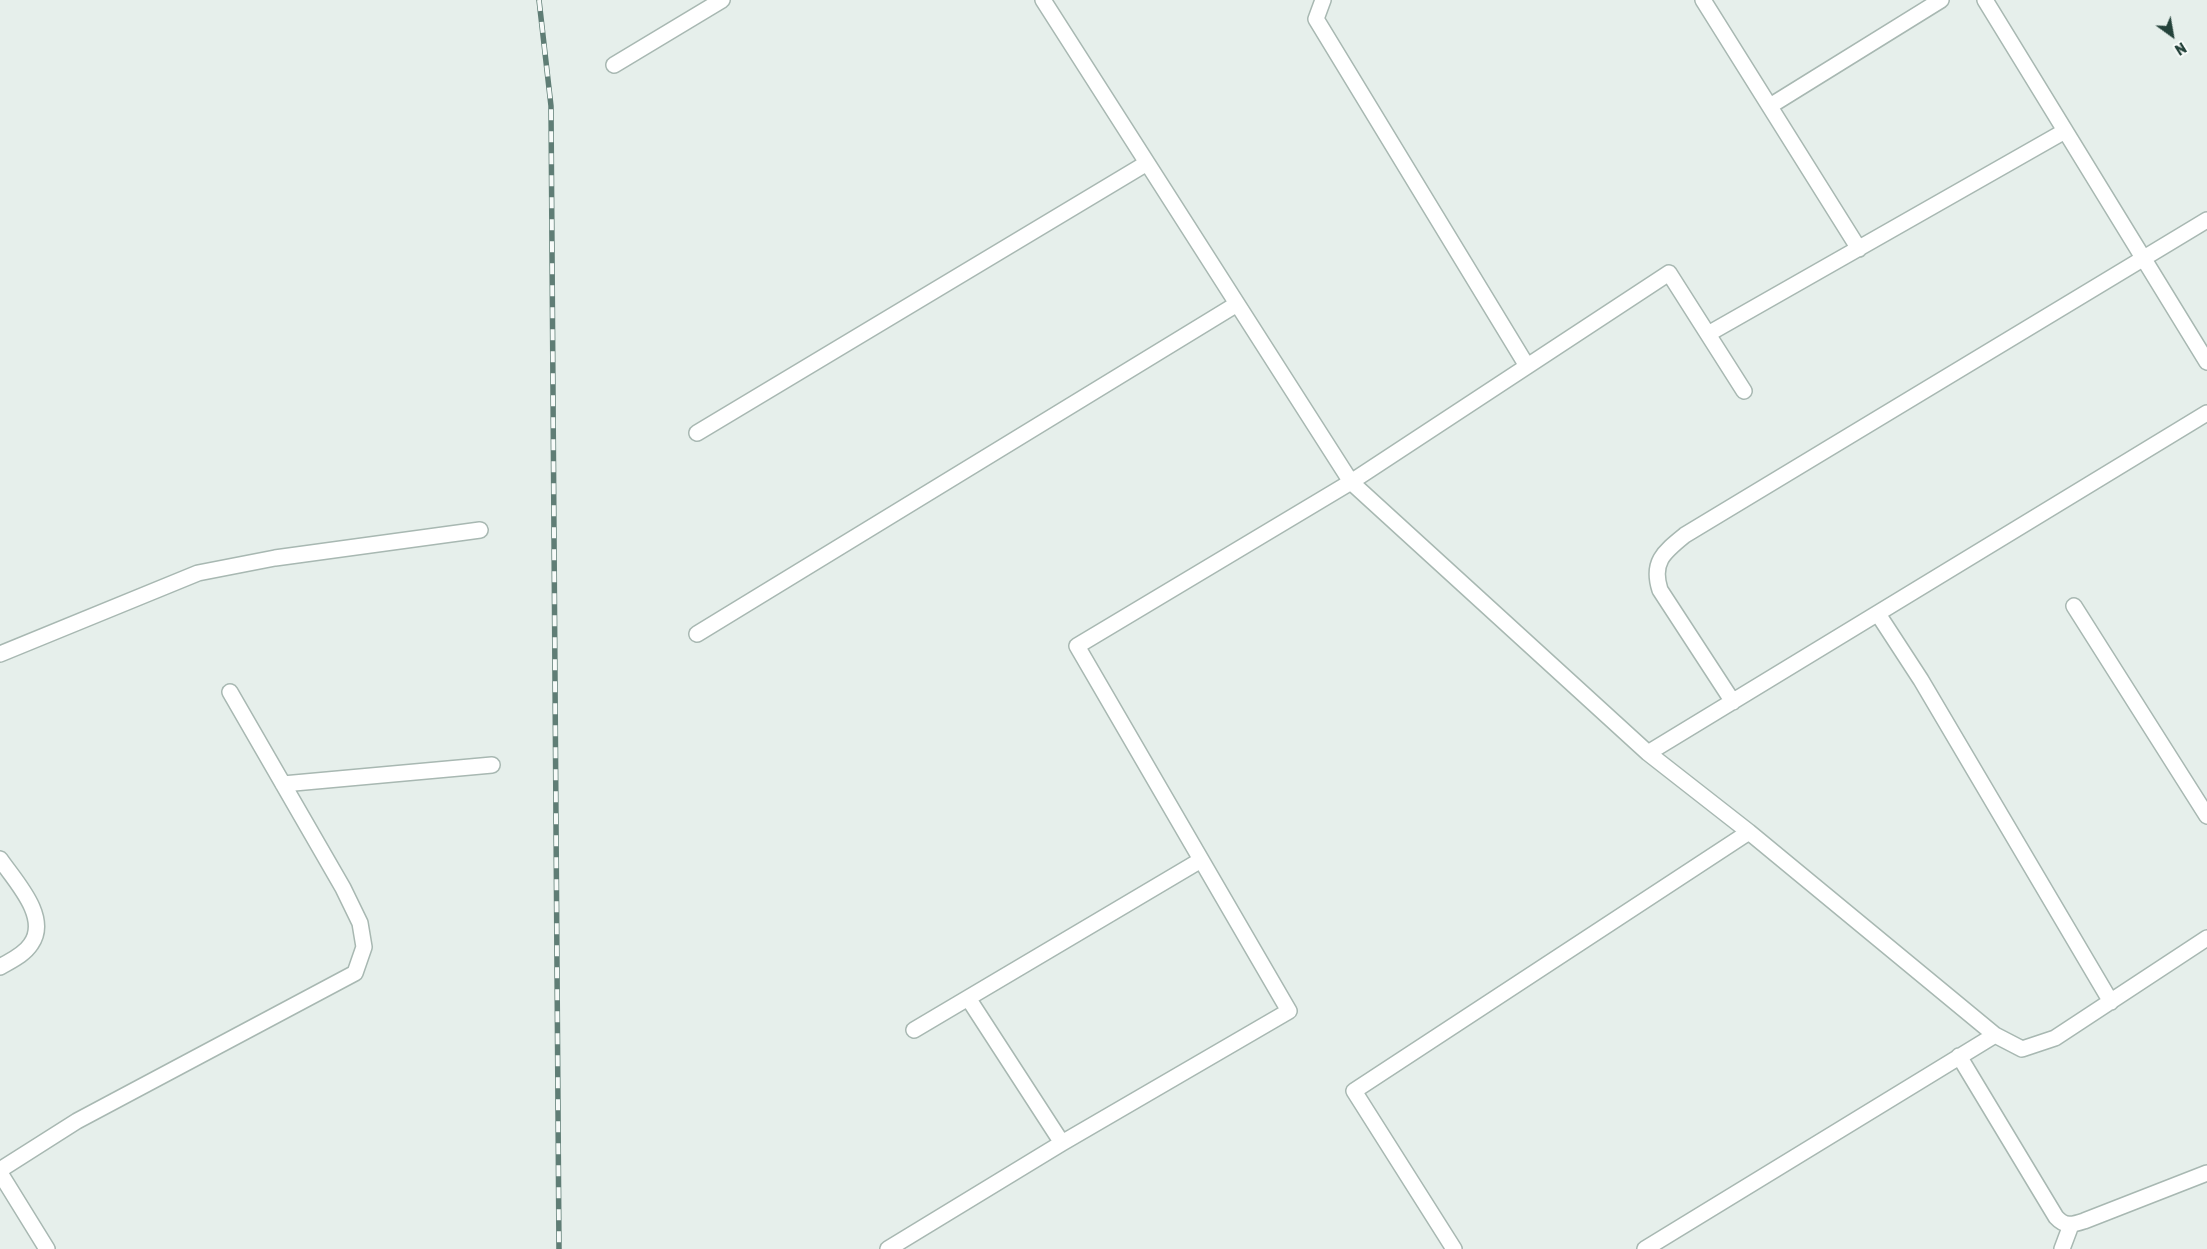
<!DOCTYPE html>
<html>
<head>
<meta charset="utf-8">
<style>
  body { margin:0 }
  #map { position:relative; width:2207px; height:1249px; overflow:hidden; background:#e6efeb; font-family:Rubik,sans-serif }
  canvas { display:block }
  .north { position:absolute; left:2147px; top:10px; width:50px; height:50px; -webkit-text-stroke:4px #f7fbf9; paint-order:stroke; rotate:148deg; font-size:14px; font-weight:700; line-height:20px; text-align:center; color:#24423a }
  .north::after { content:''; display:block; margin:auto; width:18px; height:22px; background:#24423a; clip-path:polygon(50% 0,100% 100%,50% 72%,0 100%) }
</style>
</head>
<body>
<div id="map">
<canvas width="2207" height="1249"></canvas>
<div class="north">N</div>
</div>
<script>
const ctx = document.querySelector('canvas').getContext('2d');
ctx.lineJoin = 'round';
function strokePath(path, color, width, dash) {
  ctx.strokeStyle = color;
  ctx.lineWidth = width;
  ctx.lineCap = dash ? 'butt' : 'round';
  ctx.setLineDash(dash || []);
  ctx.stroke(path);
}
const street = new Path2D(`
  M1043 0 1351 482 1648 753 1749 832 1995 1035 2022 1049 2055 1038 2207 938
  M1323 0 1316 19 1527 366
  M1703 0 1859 249
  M1985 0 2207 362
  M614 65 722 0
  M1770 106 1941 0
  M1708 334 2065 131
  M697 433 1147 163
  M2074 606 2207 816
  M1878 614 1921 680 2111 1002
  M697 634 1237 304
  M0 654 198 573 275 558 480 530
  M1733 702 1660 590C1651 562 1664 552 1685 535L2207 220
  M1648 753 2207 413
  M283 784 492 765
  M0 859C15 881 50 917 31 944 24 955 10 961 0 967
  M968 998 1062 1143
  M914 1030 1201 860
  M1959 1056 2056 1217C2065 1227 2072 1225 2084 1221L2207 1173
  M0 1170 77 1121 355 973 364 947 360 923 343 888 230 692
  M0 1173 47 1249
  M888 1249 1062 1143 1289 1011 1077 646 1351 482 1669 273 1744 391
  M1454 1249 1354 1091 1749 832
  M1645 1249 1995 1035
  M2062 1249 2071 1225`);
strokePath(street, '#a8b8b2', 18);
strokePath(street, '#fff', 15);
const rail = new Path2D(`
  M539 0 551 106 559 1249`);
strokePath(rail, '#5f7d75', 5.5);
strokePath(rail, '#f7fbf9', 4, [11]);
</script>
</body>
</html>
